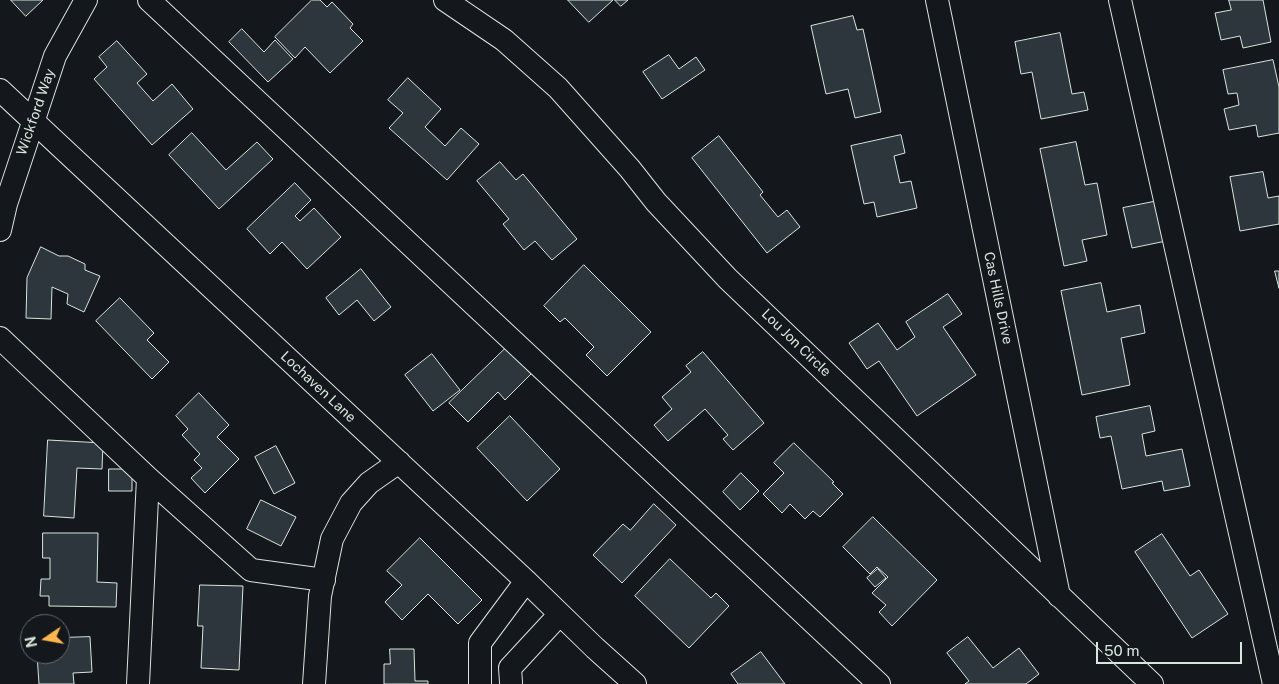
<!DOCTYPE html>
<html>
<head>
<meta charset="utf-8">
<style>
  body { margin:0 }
  #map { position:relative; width:1279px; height:684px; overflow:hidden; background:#14181c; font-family:"Public Sans",sans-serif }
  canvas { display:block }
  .north { position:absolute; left:20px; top:614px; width:50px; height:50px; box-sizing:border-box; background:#14181c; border:1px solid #626a69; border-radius:50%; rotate:258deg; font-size:14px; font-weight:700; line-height:20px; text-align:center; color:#d8e6dc }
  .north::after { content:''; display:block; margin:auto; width:18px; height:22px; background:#ffb74d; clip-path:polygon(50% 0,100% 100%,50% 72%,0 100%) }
  .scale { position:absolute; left:1096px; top:642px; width:146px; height:22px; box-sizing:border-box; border:2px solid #d8e6dc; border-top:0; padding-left:6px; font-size:15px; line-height:18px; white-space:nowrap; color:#d8e6dc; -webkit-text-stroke:4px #14181c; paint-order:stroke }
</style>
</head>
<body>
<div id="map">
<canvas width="1279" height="684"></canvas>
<div class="north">N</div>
<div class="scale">50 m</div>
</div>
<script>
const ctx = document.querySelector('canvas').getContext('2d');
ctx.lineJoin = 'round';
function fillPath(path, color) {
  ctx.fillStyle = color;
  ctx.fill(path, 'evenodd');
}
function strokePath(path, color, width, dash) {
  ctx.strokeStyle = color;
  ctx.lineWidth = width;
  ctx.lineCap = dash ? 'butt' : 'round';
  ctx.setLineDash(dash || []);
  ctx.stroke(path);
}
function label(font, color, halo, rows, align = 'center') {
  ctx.font = font + ' "Public Sans",sans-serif';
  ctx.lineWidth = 4;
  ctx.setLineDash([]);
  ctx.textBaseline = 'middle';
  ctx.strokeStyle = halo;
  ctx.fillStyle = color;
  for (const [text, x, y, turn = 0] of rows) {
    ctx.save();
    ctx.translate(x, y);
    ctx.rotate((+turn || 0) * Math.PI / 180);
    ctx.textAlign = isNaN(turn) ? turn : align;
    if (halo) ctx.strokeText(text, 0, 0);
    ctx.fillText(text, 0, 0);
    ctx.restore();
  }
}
const building = new Path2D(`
  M11 0H43L26 16Z
  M312 0H320L327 7 332 2 353 24 350 28 363 41 330 73 305 47 295 58 275 37Z
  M568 0H613L589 22Z
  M615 0H628L621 6Z
  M1229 0H1263L1271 42 1243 48 1240 36 1221 40 1215 13 1231 10Z
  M853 16 857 30 863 29 881 112 855 118 848 89 826 94 811 26Z
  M242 29 264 52 275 40 293 59 268 82 229 42Z
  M1060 33 1072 94 1084 92 1088 110 1041 119 1032 72 1021 74 1015 42Z
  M117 41 147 74 137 83 153 101 172 84 193 109 152 145 94 79 107 67 99 57Z
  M669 55 679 69 696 57 705 70 662 99 643 72Z
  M1273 60 1279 87V133L1258 137 1256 125 1229 130 1224 109 1239 105 1237 93 1228 94 1223 70Z
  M408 78 441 109 425 127 445 146 461 128 479 144 447 180 389 128 403 113 388 100Z
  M192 133 226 170 257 142 273 159 219 209 169 155Z
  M901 135 905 153 894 156 900 183 911 181 917 208 877 217 874 202 864 204 851 146Z
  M719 136 763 192 760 195 778 217 787 210 800 227 767 253 692 158Z
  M1076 142 1085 185 1097 183 1107 235 1082 240 1087 261 1064 266 1040 149Z
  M500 162 516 180 523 174 577 239 552 260 535 241 524 250 503 224 509 219 477 181Z
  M1263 172 1268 198 1279 196V224L1240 231 1230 177Z
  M295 183 311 200 295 216 300 221 314 208 341 237 307 269 282 242 270 254 247 229Z
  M1158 201 1166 241 1132 248 1123 208Z
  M41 247 59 256H68L85 264V270L100 276 84 312 67 304 68 294 52 287 51 319 26 318 27 278Z
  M584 265 651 332 607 376 586 355 594 347 565 318 560 322 544 306Z
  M361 269 391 307 374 321 357 300 339 315 326 298Z
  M1275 271H1279V288Z
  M1101 283 1107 312 1140 305 1145 333 1121 338 1130 385 1082 395 1061 291Z
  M948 294 962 314 943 327 976 375 917 416 879 361 867 369 849 343 878 323 897 350 915 337 906 322Z
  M120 298 154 333 147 340 169 362 152 379 96 321Z
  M506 348 531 374 505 400 498 392 468 422 449 403Z
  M703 352 764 423 733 450 723 439 728 435 705 409 668 441 654 425 672 409 662 397 691 372 686 366Z
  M432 354 460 390 433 411 405 375Z
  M199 393 229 425 217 437 239 459 205 493 191 478 202 468 194 460 200 454 182 435 188 429 176 416Z
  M1150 406 1155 431 1142 434 1146 456 1182 449 1190 486 1164 491 1162 481 1122 489 1111 436 1100 438 1096 417Z
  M510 416 560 469 527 501 477 448Z
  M48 440 103 443 102 469 77 468 74 518 44 516Z
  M794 443 834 482 832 483 843 494 820 517 813 511 805 519 790 504 782 513 763 494 784 473 774 463Z
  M276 446 295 483 274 494 255 457Z
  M109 469H132V491H109Z
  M741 473 759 491 740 510 723 492Z
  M261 500 296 517 281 546 247 529Z
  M654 504 676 525 622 583 593 555 623 524 630 530Z
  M873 517 937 580 892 626 879 612 886 605 872 593 888 577 877 567 870 574 843 547Z
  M43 533H98L97 582 117 583 116 607 49 606V596H40L41 579H50V558H43Z
  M1162 534 1190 576 1199 570 1228 614 1192 638 1135 552Z
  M420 538 482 600 458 624 428 594 402 620 385 602 402 585 387 571Z
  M670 559 711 598 716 593 729 606 689 648 635 596Z
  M878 569 886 578 875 587 867 578Z
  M200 585 243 586 239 670 201 668 203 626H198Z
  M90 637 92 672 73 673 74 684H39L37 654H60V638Z
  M968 637 993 668 1019 648 1039 674 1026 684H965L969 681 947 653Z
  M390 649H414L415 681H428V684H384V664H390Z
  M761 652 785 684H738L731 674Z`);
fillPath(building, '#2c363c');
strokePath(building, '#d8e6dc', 1);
const minor = new Path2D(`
  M149 0 879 684
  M445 0 504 40 558 88 630 169 656 202 728 279 1152 684
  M937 0 1059 596
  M1120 0 1274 684
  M0 90 526 581 595 648 635 684
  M0 230 6 204 55 56 86 0
  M0 338 148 478 251 570 324 580
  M511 682 510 668 560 614
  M138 684 148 478
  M314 684 320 596 332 539 351 503 369 483 399 462
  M480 684V643L526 581`);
strokePath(minor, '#d8e6dc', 24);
strokePath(minor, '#14181c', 22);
label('14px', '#d8e6dc', '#14181c', [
  ["Wickford Way",36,112,-71],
  ["Cas Hills Drive",998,298,78],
  ["Lou Jon Circle",796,343,44],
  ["Lochaven Lane",318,387,43]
]);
</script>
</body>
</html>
